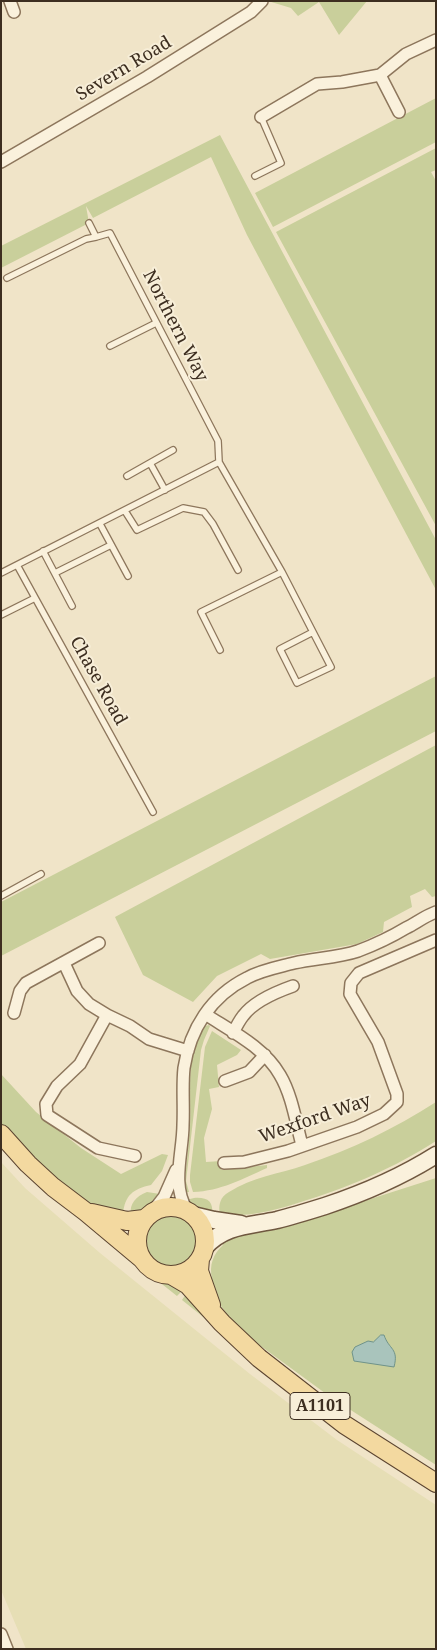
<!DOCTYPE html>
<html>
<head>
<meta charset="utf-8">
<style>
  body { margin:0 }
  #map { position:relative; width:437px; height:1650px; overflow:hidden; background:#f0e4c8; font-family:"Noto Serif",serif }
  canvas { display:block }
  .frame { position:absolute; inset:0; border:2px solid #3d2e20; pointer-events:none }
</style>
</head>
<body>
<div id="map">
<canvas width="437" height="1650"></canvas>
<div class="frame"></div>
</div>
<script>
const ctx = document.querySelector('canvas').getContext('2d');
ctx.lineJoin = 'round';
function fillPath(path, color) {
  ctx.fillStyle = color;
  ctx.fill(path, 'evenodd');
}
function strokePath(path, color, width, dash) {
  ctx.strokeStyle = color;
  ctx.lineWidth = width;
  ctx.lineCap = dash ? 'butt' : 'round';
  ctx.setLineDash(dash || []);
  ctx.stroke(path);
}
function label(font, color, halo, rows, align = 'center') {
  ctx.font = font + ' "Noto Serif",serif';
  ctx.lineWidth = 4;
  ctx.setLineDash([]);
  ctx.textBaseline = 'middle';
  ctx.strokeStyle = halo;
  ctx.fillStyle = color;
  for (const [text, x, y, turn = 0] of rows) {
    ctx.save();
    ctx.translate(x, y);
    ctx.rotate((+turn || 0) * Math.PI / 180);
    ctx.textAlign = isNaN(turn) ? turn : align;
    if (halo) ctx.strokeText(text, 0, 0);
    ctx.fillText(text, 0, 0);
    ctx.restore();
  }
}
fillPath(new Path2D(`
  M1 1162 25 1188 100 1253 250 1374 337 1440 436 1505V1649H26L1 1590Z`), '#e6deb5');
fillPath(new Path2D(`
  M268 1H367L339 35 319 2 298 16 291 8Z
  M436 98V142L273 227 255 193Z
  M220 135 436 540V590L247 235 211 157 93 218 86 206 89 223 1 268V246Z
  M436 148V170L431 172 436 181V526L276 232Z
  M436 676V731L1 956V902Z
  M436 745V896L432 897 425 889 410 896 412 907 384 922 383 932 357 944 270 959 261 954 217 976 193 1002 143 975 115 917Z
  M209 1025 210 1026 204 1040 201 1050 188 1164 186 1181 189 1192H184C185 1171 189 1149 190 1127 192 1095 184 1054 205 1026Z
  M212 1031 241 1050 237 1055 217 1065 219 1087 209 1089 212 1109 204 1138 206 1162 221 1161V1170L267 1165V1168C242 1179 221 1191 193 1192L190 1182V1175L205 1047Z
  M1 1074 36 1112 81 1148 121 1174 162 1154 168 1155 162 1171 151 1185C133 1189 125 1195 123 1214L99 1208 69 1191 1 1125Z
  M436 1102V1141C393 1168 355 1185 307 1200 276 1210 253 1217 220 1215 218 1205 220 1197 229 1192 252 1177 279 1174 305 1165 352 1149 394 1129 436 1102Z
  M436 1178V1465L329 1396 258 1344 255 1346C236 1326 218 1306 206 1281L212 1279C209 1265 213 1254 223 1245L221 1239 330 1212Z
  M147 1192 160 1194C152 1205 145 1213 131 1215 129 1204 136 1196 147 1192Z
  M194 1198C207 1197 214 1201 212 1215L195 1209 186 1200Z
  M146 1241a25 25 0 1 1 50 0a25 25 0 1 1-50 0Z
  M153 1277 174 1282 185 1288 177 1296Z
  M188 1291 212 1324 182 1300Z`), '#c9cf9b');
const water = new Path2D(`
  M381 1335H384C389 1350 399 1348 394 1367L354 1361 352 1352 355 1347 368 1341 373 1342Z`);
fillPath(water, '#a9c4bc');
strokePath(water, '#6f938a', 1);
const lane = new Path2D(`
  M255 176 281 163 261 117
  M89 223 96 237 110 233 218 441 219 462 282 572 331 667 297 683 280 649 313 632
  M7 278 86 239 96 237
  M110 346 156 323
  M127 476 150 463
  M165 490 150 463 173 450
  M125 511 137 530 183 508 204 512 213 524 238 570
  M100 524 128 576
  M43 551 72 606
  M17 565 153 812
  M1 573 219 462
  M55 573 111 545
  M1 615 35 598
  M220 650 201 612 282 572
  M1 896 41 874`);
const street = new Path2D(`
  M10 1 14 12
  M380 75 399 112
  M261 117 317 84 342 82 380 75 406 54 436 40
  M1 162 147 77 251 12 262 1
  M64 963 77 991 89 1004 107 1015 130 1026 149 1039 188 1051
  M14 1013 20 991 26 983 99 943
  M205 1014C231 1031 264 1047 280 1075 292 1095 296 1123 302 1145
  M107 1015 80 1064 57 1086 46 1104 47 1115 98 1148 135 1156
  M233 1033C236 1027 239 1021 243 1016 254 1001 276 992 293 986
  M225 1081 249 1072 265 1055
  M224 1163 244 1162 288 1151 357 1127 384 1114 397 1102V1094L378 1042 350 994 351 983 359 973 436 940
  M187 1210C171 1185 183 1152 183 1125 184 1106 182 1086 184 1068 190 1029 211 996 247 978 261 970 279 967 294 963 315 958 337 958 358 951 374 945 391 937 406 928 416 923 425 916 436 912
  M153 1211 164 1197 176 1170
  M1 1634 7 1649`);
const secondary = new Path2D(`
  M193 1215 214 1220 241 1224
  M204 1248C224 1225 249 1226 277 1220 293 1216 309 1211 325 1206 364 1193 401 1177 436 1155`);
const primary = new Path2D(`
  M1 1134 28 1164 53 1187 86 1212 141 1258
  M137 1241a34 34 0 1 1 68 0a34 34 0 1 1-68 0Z
  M92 1213 127 1221 144 1219
  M200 1259 199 1271 211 1305
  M171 1275 188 1285 222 1323 259 1358 345 1425 436 1483`);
strokePath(lane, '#8d765c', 8);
strokePath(street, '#8d765c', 14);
strokePath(secondary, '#6f573f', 19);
strokePath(primary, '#5b4430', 20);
strokePath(lane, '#faf1dc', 5.5);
strokePath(street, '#faf1dc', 11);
strokePath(secondary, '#faf1dc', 16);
strokePath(primary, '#f3d9a0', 18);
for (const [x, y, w] of [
  [320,1406,60]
]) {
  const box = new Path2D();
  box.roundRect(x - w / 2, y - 13.5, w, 27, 4);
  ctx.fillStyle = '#f7eed8';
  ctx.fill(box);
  strokePath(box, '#3d2e20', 1);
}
label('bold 16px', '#3d2e20', null, [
  ["A1101",320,1406]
]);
label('18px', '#3d2e20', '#f7eed8', [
  ["Severn Road",124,69,-31],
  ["Northern Way",175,326,63],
  ["Chase Road",98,681,61],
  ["Wexford Way",315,1119,-19]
]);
</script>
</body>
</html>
